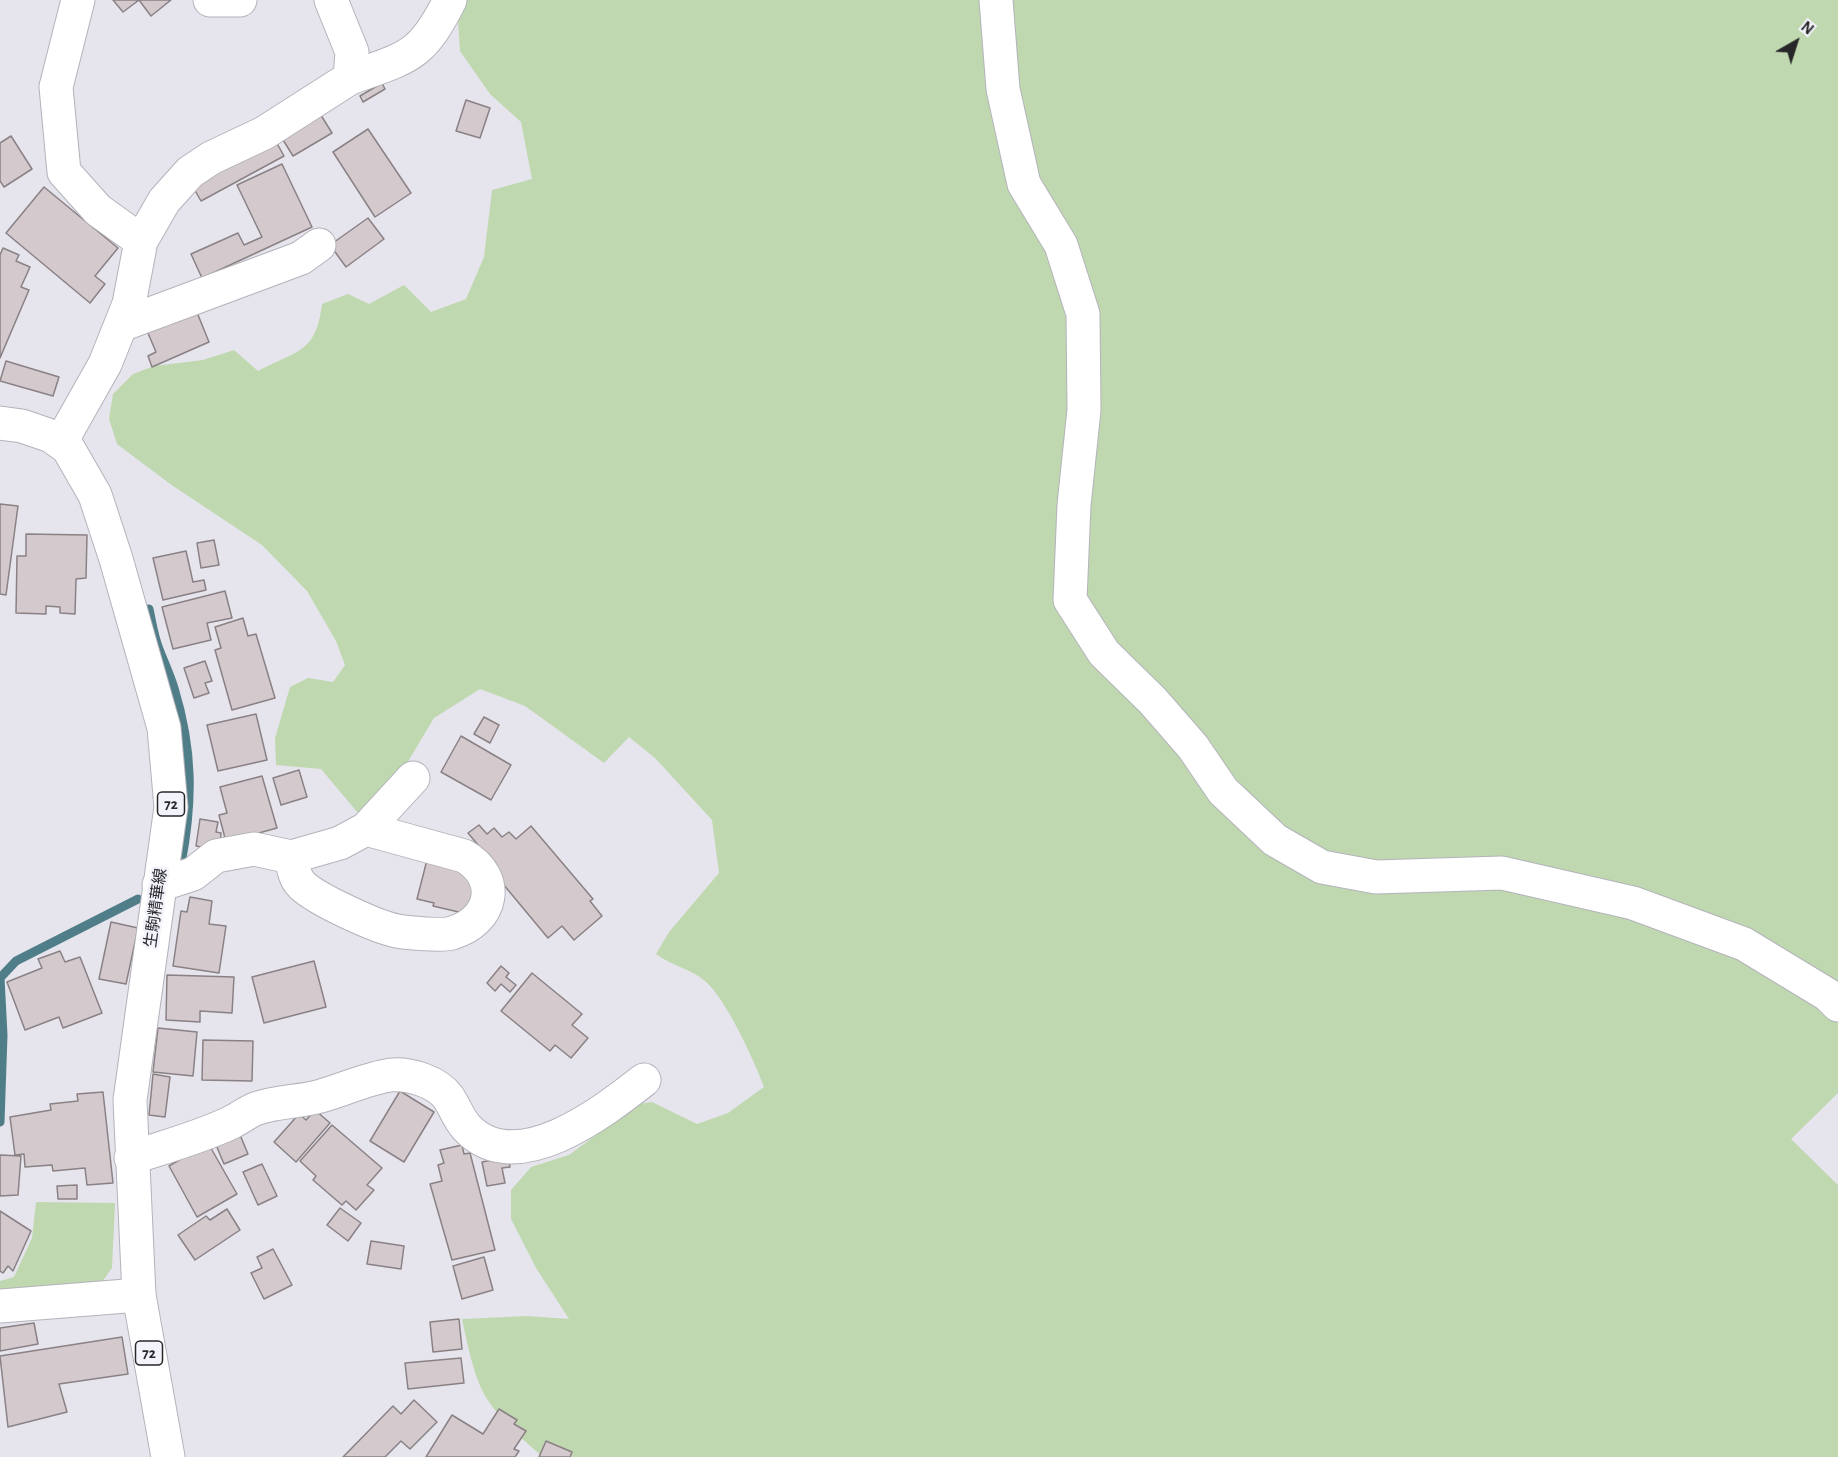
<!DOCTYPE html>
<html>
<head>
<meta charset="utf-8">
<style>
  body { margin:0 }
  #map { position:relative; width:1838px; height:1457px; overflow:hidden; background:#e6e5ee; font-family:"Alegreya Sans",sans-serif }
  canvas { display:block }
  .north { position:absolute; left:1766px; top:12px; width:60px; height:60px; -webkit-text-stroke:4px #f3f3fc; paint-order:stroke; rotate:39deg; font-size:16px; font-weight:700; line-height:24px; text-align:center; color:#27272a }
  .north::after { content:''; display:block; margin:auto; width:21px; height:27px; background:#27272a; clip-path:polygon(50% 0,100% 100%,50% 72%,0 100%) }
</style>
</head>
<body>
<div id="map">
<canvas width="1838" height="1457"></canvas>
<div class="north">N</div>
</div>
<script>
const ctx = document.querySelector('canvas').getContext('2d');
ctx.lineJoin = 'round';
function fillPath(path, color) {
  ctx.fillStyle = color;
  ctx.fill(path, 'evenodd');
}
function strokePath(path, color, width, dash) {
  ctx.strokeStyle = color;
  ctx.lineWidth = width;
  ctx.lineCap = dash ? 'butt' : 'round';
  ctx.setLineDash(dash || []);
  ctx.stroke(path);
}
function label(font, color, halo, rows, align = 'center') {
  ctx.font = font + ' "Alegreya Sans","Noto Sans JP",sans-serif';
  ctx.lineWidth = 5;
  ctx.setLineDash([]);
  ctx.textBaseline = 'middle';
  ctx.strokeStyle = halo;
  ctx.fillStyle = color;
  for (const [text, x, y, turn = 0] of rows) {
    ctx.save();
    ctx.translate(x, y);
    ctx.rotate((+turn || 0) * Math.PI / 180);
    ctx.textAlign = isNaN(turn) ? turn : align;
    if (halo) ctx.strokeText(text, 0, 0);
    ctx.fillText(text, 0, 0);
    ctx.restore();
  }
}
fillPath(new Path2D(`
  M464 0H984L1050 250 1071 314 1072 409 1058 603 1267 850 1501 885 1582 904 1739 955 1838 1021V1093L1791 1139 1838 1185V1457H543C523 1440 501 1421 487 1399 474 1379 467 1342 462 1319L527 1316 569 1319 536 1268 511 1219V1190L531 1167 569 1155 638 1104 652 1102 697 1124 728 1113 764 1087C754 1060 726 999 705 981 691 969 670 965 656 954L669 932 719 873 712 820 655 758 629 737 604 763 525 706 480 689 434 718 397 780 363 819 321 769 276 765 275 738 290 687 308 678 333 682 345 665 336 641 307 591 262 545 173 486 117 444 109 419 113 394 133 374 154 366 203 360 234 350 258 371C298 350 316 353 322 304L348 294 369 304 404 285 431 312 466 299 484 257 492 190 532 179 521 122 490 94 460 51 458 20Z
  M1006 0H1838V991L1694 914 1377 868 1325 858 1280 832 1111 647 1080 597 1094 410 1033 181Z
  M36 1202 115 1203 112 1268 97 1289 0 1298V1281L14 1277 32 1238Z`), '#c0d8af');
strokePath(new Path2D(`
  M149 609C152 623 154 637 159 649 164 662 170 675 174 688 193 750 193 801 181 864
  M0 1122 3 1035 0 978 16 961 138 899`), '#507e88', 9);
const building = new Path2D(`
  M113 0H139L123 12Z
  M139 0H171L151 16Z
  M382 83 385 89 363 102 360 96Z
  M466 100 490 108 480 138 456 131Z
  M319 112 332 133 293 156 280 135Z
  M368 129 411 193 375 217 333 152Z
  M11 136 32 169 4 187 0 181V143Z
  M274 138 284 156 201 201 193 187Z
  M282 164 312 227 202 278 191 254 238 233 244 245 262 237 237 185Z
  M44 187 118 248 95 276 105 284 90 303 6 233Z
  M368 218 384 239 346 267 330 245Z
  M3 248 19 255 16 261 30 267 21 287 29 290 0 358V255Z
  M194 305 209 342 152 367 148 356 156 352 145 326Z
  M6 361 59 377 53 396 0 381Z
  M0 504 18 506 6 595 0 594Z
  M26 534 87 535 86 578 76 579 75 614 60 613V607L46 606V614L16 613 17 556H26Z
  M214 540 219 565 201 568 197 543Z
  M186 551 193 582 204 580 206 590 163 600 153 558Z
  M225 591 232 618 207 623 211 640 173 649 162 607Z
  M243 618 248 636 256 634 275 698 232 710 215 650 221 648 215 627Z
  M205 661 212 681 205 683 209 693 194 698 184 668Z
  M256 714 267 760 218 771 207 725Z
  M484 717 499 725 490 743 474 734Z
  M461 736 511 765 491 800 441 772Z
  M299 770 307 797 281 805 273 778Z
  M262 776 277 828 226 842 219 815 227 813 220 787Z
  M200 819 218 822 216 832 221 833 220 845 211 849 196 846Z
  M479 825 487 834 494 828 502 837 509 832 516 839 531 826 593 899 590 901 602 916 574 940 562 926 548 938 473 848 478 845 468 833Z
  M428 856 472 867 474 911 463 913 433 906 434 903 417 899Z
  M190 897 212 901 209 924 226 926 219 973 173 966 181 911 187 912Z
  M111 922 138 928 126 984 99 979Z
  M60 951 65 962 80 957 102 1013 63 1028 59 1017 25 1030 7 982 42 968 38 959Z
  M314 961 326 1007 264 1023 252 977Z
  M501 966 509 973 506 977 516 985 510 992 501 984 495 991 487 983Z
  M532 973 582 1014 572 1025 588 1038 571 1058 555 1045 550 1051 501 1011Z
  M167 975 234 977 232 1013 200 1011V1022L166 1020Z
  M158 1028 197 1032 193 1076 153 1072Z
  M203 1040 253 1041 252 1081 202 1080Z
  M153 1074 170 1077 165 1117 149 1115Z
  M400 1091 434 1112 404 1162 370 1141Z
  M103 1092 113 1183 87 1185 85 1168 53 1171 52 1165 25 1167 24 1154 15 1155 10 1117 51 1110 50 1104 78 1101 77 1094Z
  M315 1110 330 1123 296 1162 274 1142 299 1114 306 1120Z
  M332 1125 382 1168 367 1185 374 1190 356 1210 346 1201 342 1205 313 1180 316 1176 300 1161Z
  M238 1130 248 1154 224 1164 214 1140Z
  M208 1143 237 1194 197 1217 169 1166Z
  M462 1145 464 1154 470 1153 495 1250 452 1260 430 1184 442 1181 438 1165 444 1163 440 1150Z
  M0 1155 21 1156 18 1195 0 1196Z
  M508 1157 510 1167 502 1168 505 1183 487 1186 482 1162Z
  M262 1164 277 1196 258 1205 243 1172Z
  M77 1185V1199H58L57 1186Z
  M340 1208 361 1223 348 1241 327 1225Z
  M227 1209 240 1230 195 1260 178 1235 206 1216 210 1220Z
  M0 1211 31 1231 13 1271 8 1266 3 1273 0 1271Z
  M371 1241 404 1246 401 1269 367 1264Z
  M273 1249 292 1285 264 1299 251 1273 262 1268 257 1257Z
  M484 1257 493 1290 462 1299 453 1266Z
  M459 1319 462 1349 433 1352 430 1322Z
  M34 1323 38 1344 0 1351V1328Z
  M122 1337 128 1374 59 1384 67 1412 8 1427 0 1356Z
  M461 1358 464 1383 408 1389 405 1363Z
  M414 1400 437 1422 410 1449 401 1441 385 1457H343L393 1406 401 1414Z
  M499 1409 517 1420 514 1424 526 1431 514 1449 519 1451 515 1457H426L452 1415 483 1434Z
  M546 1441 572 1452 570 1457H539Z`);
fillPath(building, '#d4cacd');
strokePath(building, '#8a8184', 1.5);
const minor = new Path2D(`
  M78 0 56 87 64 172 98 210 141 241
  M210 0H240
  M996 0 1003 89 1024 184 1061 245 1083 314 1084 410 1074 505 1070 600 1104 653 1153 701 1193 747 1223 791 1275 840 1322 867 1376 877 1502 873 1633 903 1744 944 1828 995 1838 1005
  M350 78C408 57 421 58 450 0
  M121 325 301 258 319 245
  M61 442 105 364 129 304 141 241 164 201 190 172 211 158 264 133 350 78 352 52 331 0
  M291 857C293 865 294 876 300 883 312 898 377 927 397 931 408 933 443 936 452 933 493 921 502 878 464 856L366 829
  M159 885 193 874 216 856 254 849 291 857 340 843 366 829 413 778
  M131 1158C164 1147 198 1138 230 1123 239 1119 248 1111 258 1108 278 1101 300 1102 321 1096 343 1090 368 1078 391 1075 409 1073 437 1082 448 1097 455 1107 458 1118 467 1128 516 1180 603 1112 644 1080
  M0 1306 139 1295`);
const major = new Path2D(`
  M0 423 22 426 51 436 68 448 95 495 116 559 164 728 171 807 130 1100 139 1295 168 1457`);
strokePath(minor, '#b3b3bb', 35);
strokePath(major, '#b3b3bb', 35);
strokePath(minor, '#fff', 33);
strokePath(major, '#fff', 33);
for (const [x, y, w] of [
  [171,804,27],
  [149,1353,27]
]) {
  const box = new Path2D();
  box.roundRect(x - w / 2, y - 12, w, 24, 4.5);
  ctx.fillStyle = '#f3f3fc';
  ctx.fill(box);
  strokePath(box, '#27272a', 1.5);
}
label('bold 15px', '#27272a', null, [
  ["72",171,804],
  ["72",149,1353]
]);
label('16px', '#27272a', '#f3f3fc', [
  ["生駒精華線",156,908,-82]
]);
</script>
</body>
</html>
